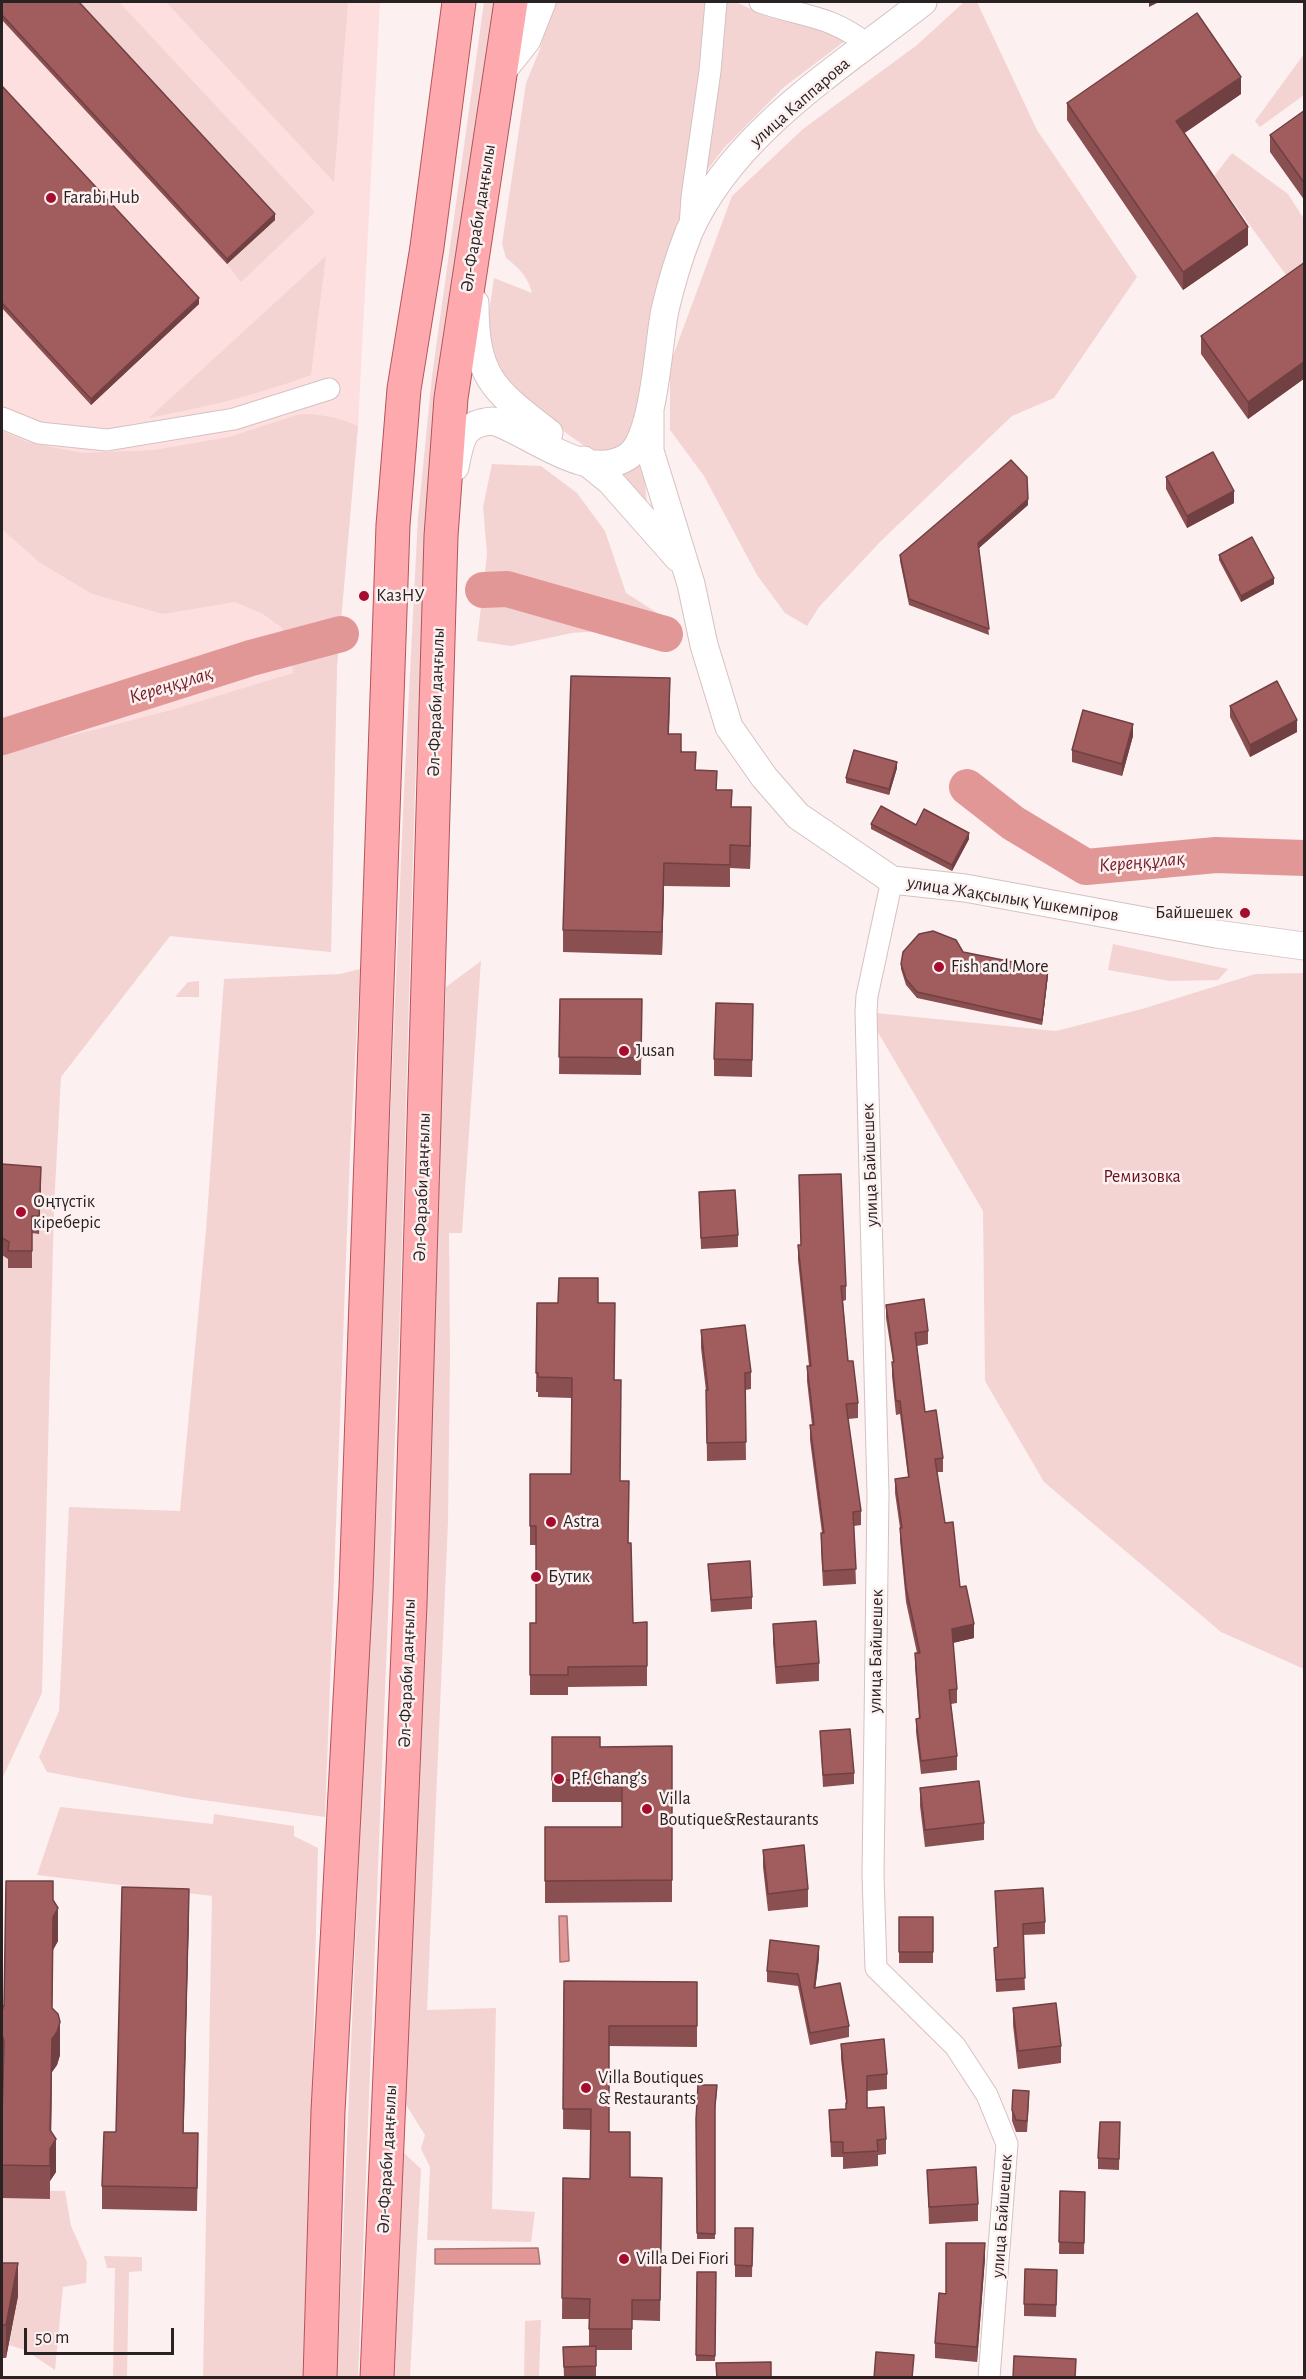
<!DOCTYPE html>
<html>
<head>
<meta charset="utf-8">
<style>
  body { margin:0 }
  #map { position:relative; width:1306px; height:2379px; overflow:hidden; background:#fdf0f0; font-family:"Alegreya Sans",sans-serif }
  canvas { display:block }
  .frame { position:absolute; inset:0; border:3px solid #292222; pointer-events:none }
  .scale { position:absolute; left:24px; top:2328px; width:150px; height:27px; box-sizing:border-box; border:3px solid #292222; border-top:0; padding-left:8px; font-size:18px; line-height:21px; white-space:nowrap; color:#292222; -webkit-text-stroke:4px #fdf0f0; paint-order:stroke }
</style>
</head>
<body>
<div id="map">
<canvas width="1306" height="2379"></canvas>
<div class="frame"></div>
<div class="scale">50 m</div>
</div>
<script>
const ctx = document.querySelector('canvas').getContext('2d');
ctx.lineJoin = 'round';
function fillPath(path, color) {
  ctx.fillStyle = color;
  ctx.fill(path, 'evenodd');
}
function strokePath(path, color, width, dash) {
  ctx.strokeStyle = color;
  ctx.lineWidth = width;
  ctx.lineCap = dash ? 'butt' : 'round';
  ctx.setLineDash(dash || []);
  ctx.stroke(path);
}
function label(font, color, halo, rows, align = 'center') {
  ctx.font = font + ' "Alegreya Sans",sans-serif';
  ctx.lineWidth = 5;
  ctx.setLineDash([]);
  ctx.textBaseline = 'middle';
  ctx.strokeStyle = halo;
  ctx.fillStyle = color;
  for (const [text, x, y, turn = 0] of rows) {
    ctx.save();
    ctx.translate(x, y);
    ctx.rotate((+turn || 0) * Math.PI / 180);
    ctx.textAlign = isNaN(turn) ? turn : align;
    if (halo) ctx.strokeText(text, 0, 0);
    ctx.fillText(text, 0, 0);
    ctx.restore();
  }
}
fillPath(new Path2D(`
  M2 2H380L358 426 337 666 331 952 170 936 131 985 2 939Z`), '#fedfdf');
fillPath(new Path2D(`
  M74 2H119L315 212 241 282 227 264 275 219Z
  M166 2H348L334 182Z
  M484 2H499L428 516 415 787 400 1310 358 2377 337 2378 404 790 418 517 432 376Z
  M551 2H716L710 71 639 441 602 457C560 432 522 398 488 362V320L494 278 532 293C528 277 519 268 506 258L502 244 526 83 540 49Z
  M724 2H736L768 17 828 30 845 41 784 87 724 148 699 181Z
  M964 2H977L1037 130 1137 277 1054 398 1012 416 881 541 819 607 807 626 785 613 757 575 704 476 670 430V364L732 196 803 129 917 45Z
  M1304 54V95L1260 127 1255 121Z
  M1232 153 1288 194 1304 219V268L1289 279 1214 176Z
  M326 256 311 375C257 395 206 407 149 418Z
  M300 414C321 414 338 417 358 426L337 666 331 952 170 936 61 1077 54 1207 42 1693 2 1779V749L66 737 171 710 293 673 289 641 281 627 263 614 235 602 163 614 92 594 39 562 2 529V431L27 442 82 453 154 450 229 437Z
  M642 453 647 503 622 479 629 464Z
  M492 464 541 466 577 493 605 531 626 593 678 626 572 633 511 646 477 641 487 555 483 507Z
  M1113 944 1228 969 1218 980 1170 981 1108 970Z
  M481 961 462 1233H449L450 1355 448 1522 427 2010 496 2008 492 2209 535 2212 531 2242 427 2240 430 2167 421 2149 425 2135 403 2100 446 987Z
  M360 969 350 1153 325 1817 188 1798 47 1772 39 1757 59 1711 69 1507 180 1511 206 1230 224 979 340 974Z
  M1304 973V1669L1221 1632 1044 1482 985 1381 983 1211 866 1012 1056 1031 1142 1009 1255 974Z
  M199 981V997H175L188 982Z
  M60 1807 213 1824 214 1814 294 1826V1836L318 1848 305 2377H203L212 1896 37 1875Z
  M402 2151 421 2169 410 2377 392 2378Z
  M2 2190 65 2191 71 2226 87 2262 86 2283 63 2287 55 2370 25 2350 9 2345 18 2296 2 2295Z
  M104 2256 142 2257V2271L129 2272 127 2377H113L115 2268H107Z
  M541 2320 539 2377H524L525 2321Z`), '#f4d4d3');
const water = new Path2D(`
  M559 1916H567L569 1961 560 1962Z
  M538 2248 540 2264H435V2249Z`);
fillPath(water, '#e29797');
strokePath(water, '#aa7474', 1.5);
strokePath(new Path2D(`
  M483 590 507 589 665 634
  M2 737 251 658 341 634
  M967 787 1013 823 1086 867 1216 855 1304 858`), '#e29797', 36);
const minor = new Path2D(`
  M760 2C803 17 831 15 868 45
  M690 227 692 197 710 71 716 2
  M2 418 39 433 107 440 234 419 329 389
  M892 880 867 996 866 1012 878 1494 873 1875 876 1968 955 2046 987 2095 1007 2144 989 2378`);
const tertiary = new Path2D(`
  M500 74 527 40 542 2
  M475 303C475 377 493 390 549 433
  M650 411V451L691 584 704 645 729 727 764 777 798 816 892 880 965 888 1216 934 1304 946
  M584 460 610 481 678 558
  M455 467C461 440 461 423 493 421 531 433 587 483 627 457 655 440 658 342 665 310 671 284 679 257 689 232 733 132 841 67 923 2`);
const primary = new Path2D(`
  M320 2378 328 2111 356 1588 393 525 404 389 427 247 459 2
  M377 2378 410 1604 441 536 451 398 511 2`);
strokePath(minor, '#d6c1c1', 23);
strokePath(tertiary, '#d6c1c1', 29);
strokePath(primary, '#b35459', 35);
strokePath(minor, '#fff', 21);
strokePath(tertiary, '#fff', 27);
strokePath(primary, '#fea9ad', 33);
fillPath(new Path2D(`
  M2 2 275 220 227 264 2 20Z
  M2 86 199 304 91 405 2 308Z
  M1241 94 1184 133 1248 245 1183 290 1067 120V103Z
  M1305 110V201L1270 152V135Z
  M1305 262V378L1248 419 1201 354V336Z
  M1166 477 1234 503 1187 528 1166 489Z
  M1028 505 979 548 989 635 909 605 900 561V555Z
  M1219 555 1274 584 1241 602 1219 560Z
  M670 701 669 734 696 770 717 790 751 830 750 869 730 868V887L664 886 662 955 563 952V930Z
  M1230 706 1297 732 1250 757 1230 717Z
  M1133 736 1122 776 1072 762V750Z
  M897 768 889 795 846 783V778Z
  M871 824 916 825 969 839 952 871 871 829Z
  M963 952 1048 975 1042 1025 917 998 906 985 901 969V964Z
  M560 999H642L641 1075 559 1074Z
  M753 1004 752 1077 714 1076V1059Z
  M2 1167 41 1184 39 1234 32 1233V1268H8V1259L2 1255Z
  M699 1192 738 1235V1247L701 1249Z
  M798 1245 846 1286V1300L843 1301 848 1361 858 1403V1418L848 1419 861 1511V1525L854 1526 856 1584 823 1586 821 1548V1533H822L810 1440V1425H812L807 1381V1366H809L798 1260Z
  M537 1303H598L614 1380 620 1481 628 1543 633 1623 647 1622V1686L568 1687V1695H530V1623H536V1545H530V1474H571L572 1398 538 1397V1392H536Z
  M886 1305 928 1331V1344L917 1346 925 1412 943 1458V1472H937L945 1523 960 1587 974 1638 953 1643 957 1689V1703L951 1704 957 1756V1770L921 1774 916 1732V1719H919L915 1667V1653H917L906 1602 900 1541V1528L895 1493V1479L908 1477 900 1414 896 1415 892 1376V1362H893L886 1318Z
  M701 1330 751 1372V1389L745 1390 746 1460 707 1461 706 1391 701 1348Z
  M708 1564 752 1597V1609L711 1612Z
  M773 1624 819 1663V1681L776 1684 773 1642Z
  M820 1731 854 1773V1784L823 1787Z
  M552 1737 600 1747 672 1746V1902L545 1903V1827H622V1802H552Z
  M920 1788 984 1823V1840L925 1847 920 1806Z
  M763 1850 808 1889V1907L768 1911 763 1867Z
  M995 1891 1045 1922V1934L1023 1935 1025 1990 996 1992 994 1948 998 1947Z
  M53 1900 58 1941 53 1950 52 2008 60 2055 57 2065 52 2072 51 2131 56 2172 50 2181V2199L2 2198V2118L3 2072 2 2068V2011Z
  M189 1911 183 2133 198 2156 197 2211 102 2209V2186L116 2132Z
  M899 1917H933V1963H899Z
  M819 1958 815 1988 849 2026V2037L810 2045 798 1986 767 1982V1971Z
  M564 1981 697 1982V2047L609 2046V2132L630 2177 662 2178 660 2321 632 2320V2350H596V2378H564L563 2347 589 2346V2319H562L563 2178 590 2179 591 2130 563 2129Z
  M1013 2008 1061 2046V2063L1018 2069 1013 2025Z
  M841 2044 887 2074V2089L867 2091V2108L886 2139V2154L878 2155V2166L843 2169V2157H831L829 2110H846V2103L841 2059Z
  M717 2091 715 2111V2239H697L696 2119Z
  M1029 2102 1027 2132H1016L1012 2121V2110Z
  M1120 2122 1119 2170 1098 2169V2158Z
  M927 2170 978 2204V2221L929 2224Z
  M1060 2191 1085 2192 1084 2254H1059Z
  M753 2228 752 2277H735V2265Z
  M985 2258 977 2362 935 2358V2343L946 2294Z
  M2 2263 18 2296 6 2358H2Z
  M697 2272H716L715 2361H696Z
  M1057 2281 1056 2317 1024 2316V2304Z`), '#8a4f51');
fillPath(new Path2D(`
  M1149 2H1159L1149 7Z
  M1241 77V94L1176 139V121Z
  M275 214V220L227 264V259Z
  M1248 227V245L1183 290V272Z
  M199 298V304L91 405V399Z
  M1305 361V378L1248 419V402Z
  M1234 491V503L1187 528V516Z
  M1028 499V505L978 549V543Z
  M1274 578V584L1241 602V596Z
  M1297 720V732L1250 757V745Z
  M1133 724V736L1122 776V764Z
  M897 762V768L889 795V789Z
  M751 807V830L750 869V846Z
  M969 833V839L952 871V865Z
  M664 863V886L662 955V932Z
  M1048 969V975L1042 1025V1020Z
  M41 1167V1184L39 1234V1216Z
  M974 1624V1638L952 1643V1629Z
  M189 1889V1911L183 2155V2133Z
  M58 1908V1941L53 1950V1917Z
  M819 1946V1958L814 2000V1988Z
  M60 2022V2055L57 2065 52 2072 51 2148 56 2139V2172L50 2181 52 2039Z
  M985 2243V2258L977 2362V2347Z
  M18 2263V2296L6 2358V2325Z`), '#714042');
const building = new Path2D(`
  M2 2H79L275 214 227 259 2 15Z
  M1197 13 1241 77 1176 121 1248 227 1183 272 1067 103Z
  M2 86 199 298 91 399 2 303Z
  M1305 110V184L1270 135Z
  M1305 262V361L1248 402 1201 336Z
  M1213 452 1234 491 1187 516 1166 477Z
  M1011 460 1027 477 1028 499 978 543 989 629 909 599 900 555Z
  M1252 537 1274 578 1241 596 1219 555Z
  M571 676 670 678 668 734H681V752H696L695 770 717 771 716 790H732L731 807H751L750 846 730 845V865L664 863 662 932 563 930Z
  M1277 681 1297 720 1250 745 1230 706Z
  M1083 710 1133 724 1122 764 1072 750Z
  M854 750 897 762 889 789 846 778Z
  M881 806 916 825 924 809 969 833 952 865 871 824Z
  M933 931 956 940 963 952 1048 969 1042 1020 917 992 906 979 901 964 903 952 919 934Z
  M560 999H642L641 1058 559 1057Z
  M716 1003 753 1004 752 1060 714 1059Z
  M2 1164 41 1167 39 1216H32V1251H8L9 1242 2 1238Z
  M841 1174 846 1286H841L848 1361H853L858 1403 846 1404 861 1511 853 1512 856 1569 823 1571 821 1533H824L810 1425H814L807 1366H811L798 1245H801L799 1175Z
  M735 1190 738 1235 701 1238 699 1192Z
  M559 1278H598V1303H615L614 1380H621L620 1481H629L628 1543H631L633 1623 647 1622V1666L568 1667V1675H530V1623H536V1526H530V1474H571L572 1378 538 1377V1373H536L537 1303H558Z
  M924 1299 928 1331 915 1333 925 1412 936 1410 943 1458 935 1459 945 1523 953 1522 960 1587 966 1586 974 1624 952 1629 957 1689 949 1690 957 1756 921 1761 916 1719 920 1718 915 1653H920L906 1588 900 1528H902L895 1479 909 1477 900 1401H896L892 1362H894L886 1305Z
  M745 1325 751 1372 745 1373 746 1442 707 1443 706 1390H708L701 1330Z
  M750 1561 752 1597 711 1600 708 1564Z
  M816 1621 819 1663 776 1667 773 1624Z
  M850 1729 854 1773 823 1775 820 1731Z
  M552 1737H600V1747L672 1746V1880L545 1881V1827H622V1780H552Z
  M979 1781 984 1823 925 1830 920 1788Z
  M804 1845 808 1889 768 1894 763 1850Z
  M6 1881H53V1900L58 1908 53 1917 52 2008 58 2014 60 2022 57 2032 52 2039 50 2130 56 2139 50 2149V2166L2 2165V2118L4 2041 2 2035V2011L4 2005Z
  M122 1887 189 1889 183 2133H198L197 2188 102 2186 104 2132H116Z
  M1043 1888 1045 1922 1023 1924 1025 1978 996 1980 994 1948 998 1947 995 1891Z
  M899 1917H933V1952H899Z
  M770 1940 819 1946 814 1988 840 1983 849 2026 810 2033 798 1974 767 1971Z
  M564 1981 697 1982V2026H609V2132H630V2177L662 2178 660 2300H632V2329H589L590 2299 562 2298 563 2178 590 2179 591 2109H563Z
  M1056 2003 1061 2046 1018 2051 1013 2008Z
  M884 2039 887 2074 867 2076V2108L884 2107 886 2139 877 2140 878 2151 843 2153V2142H831L829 2110 846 2109V2103H847L841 2044Z
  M698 2085H717L715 2105V2234L697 2233 696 2119Z
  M1013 2090 1029 2091 1027 2121 1016 2120 1012 2110Z
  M1100 2122H1120L1119 2159 1098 2158Z
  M976 2167 978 2204 929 2207 927 2170Z
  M1060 2191 1085 2192 1084 2243 1059 2242Z
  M735 2228H753L752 2266 735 2265Z
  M946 2243H985L977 2347 935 2343 939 2293 946 2294Z
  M2 2263H18L6 2325H2Z
  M1025 2269 1057 2270 1056 2305 1024 2304Z
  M697 2272H716L715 2356 696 2355Z
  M596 2346V2366L564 2367 563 2347Z
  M876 2352 914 2355 912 2378H874Z
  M1014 2356 1076 2359 1075 2378H1013Z
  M771 2362V2378H717L716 2363Z`);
fillPath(building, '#a15c5e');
strokePath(building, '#714042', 1.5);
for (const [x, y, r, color] of [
  [51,198,6,"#a60c2d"],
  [364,596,6,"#a60c2d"],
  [1245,913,6,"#a60c2d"],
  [939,967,6,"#a60c2d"],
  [624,1051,6,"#a60c2d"],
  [21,1212,6,"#a60c2d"],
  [551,1522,6,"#a60c2d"],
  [536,1577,6,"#a60c2d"],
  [559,1779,6,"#a60c2d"],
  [647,1809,6,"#a60c2d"],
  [586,2088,6,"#a60c2d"],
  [624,2259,6,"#a60c2d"]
]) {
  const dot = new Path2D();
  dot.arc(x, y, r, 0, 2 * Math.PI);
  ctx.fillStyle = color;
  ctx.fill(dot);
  strokePath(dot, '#fdf0f0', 2);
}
label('18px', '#292222', '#fdf0f0', [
  ["улица Каппарова",800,102,-41],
  ["Әл-Фараби даңғылы",478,218,-81],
  ["Әл-Фараби даңғылы",436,702,-88],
  ["улица Жақсылық Үшкемпіров",1013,899,9],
  ["улица Байшешек",870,1165,-92],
  ["Әл-Фараби даңғылы",422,1187,-88],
  ["улица Байшешек",876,1651,-89],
  ["Әл-Фараби даңғылы",407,1673,-88],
  ["Әл-Фараби даңғылы",387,2159,-87],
  ["улица Байшешек",1002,2216,-86]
]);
label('18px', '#292222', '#fdf0f0', [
  ["Farabi Hub",63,198],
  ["КазНУ",376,596],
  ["Байшешек",1233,913,"right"],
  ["Fish and More",951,967],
  ["Jusan",636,1051],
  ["Оңтүстік",33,1202],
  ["кіреберіс",33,1223],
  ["Astra",563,1522],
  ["Бутик",548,1577],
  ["P.f. Chang’s",571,1779],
  ["Villa",659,1799],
  ["Boutique&Restaurants",659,1820],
  ["Villa Boutiques",598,2078],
  ["& Restaurants",598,2099],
  ["Villa Dei Fiori",636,2259]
], 'left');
label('18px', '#680f1d', '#fdf0f0', [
  ["Ремизовка",1142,1177]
]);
label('italic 20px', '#741c26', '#fdf0f0', [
  ["Кереңқұлақ",171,685,-17],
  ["Кереңқұлақ",1142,862,-5]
]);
</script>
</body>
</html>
